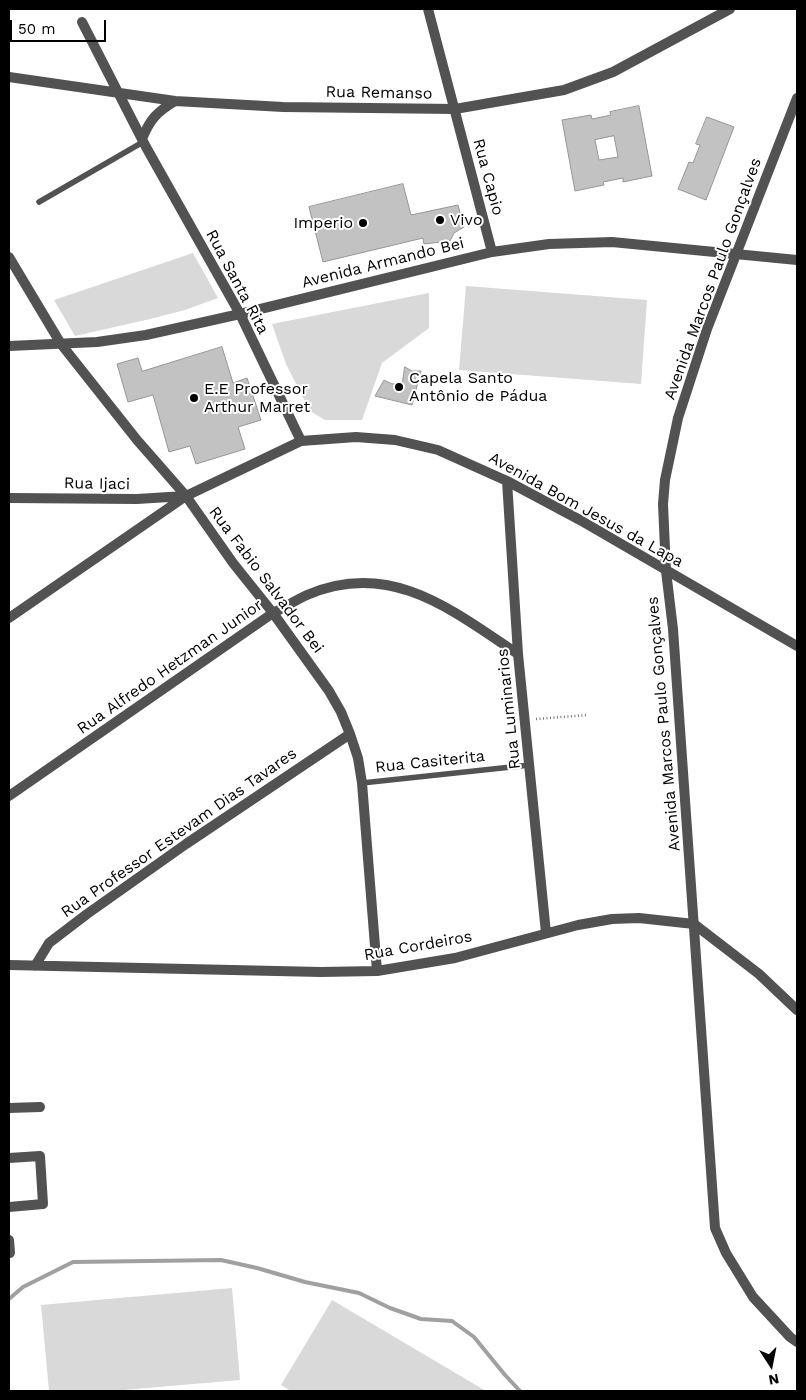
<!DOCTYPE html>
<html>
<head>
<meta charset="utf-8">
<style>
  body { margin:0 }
  #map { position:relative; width:806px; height:1400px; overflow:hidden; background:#fff; font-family:"Work Sans",sans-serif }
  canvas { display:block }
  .frame { position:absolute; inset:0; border:10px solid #000; pointer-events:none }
  .north { position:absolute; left:746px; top:1340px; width:50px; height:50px; -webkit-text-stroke:4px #fff; paint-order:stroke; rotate:169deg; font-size:14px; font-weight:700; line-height:20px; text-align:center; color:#000 }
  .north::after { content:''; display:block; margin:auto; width:18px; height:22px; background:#000; clip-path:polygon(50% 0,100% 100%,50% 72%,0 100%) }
  .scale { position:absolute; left:10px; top:20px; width:96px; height:22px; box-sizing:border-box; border:2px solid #000; border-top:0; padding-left:6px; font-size:15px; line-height:18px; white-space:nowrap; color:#000; -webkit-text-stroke:4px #fff; paint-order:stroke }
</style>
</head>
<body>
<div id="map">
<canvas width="806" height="1400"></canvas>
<div class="frame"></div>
<div class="north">N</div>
<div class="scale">50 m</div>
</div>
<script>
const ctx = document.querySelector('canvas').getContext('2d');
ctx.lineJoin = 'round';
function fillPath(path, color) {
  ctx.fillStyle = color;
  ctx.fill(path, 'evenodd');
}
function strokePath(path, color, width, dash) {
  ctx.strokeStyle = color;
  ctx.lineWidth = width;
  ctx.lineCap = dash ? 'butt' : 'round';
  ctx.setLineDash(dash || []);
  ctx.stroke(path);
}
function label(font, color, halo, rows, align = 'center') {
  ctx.font = font + ' "Work Sans",sans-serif';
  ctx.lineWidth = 4;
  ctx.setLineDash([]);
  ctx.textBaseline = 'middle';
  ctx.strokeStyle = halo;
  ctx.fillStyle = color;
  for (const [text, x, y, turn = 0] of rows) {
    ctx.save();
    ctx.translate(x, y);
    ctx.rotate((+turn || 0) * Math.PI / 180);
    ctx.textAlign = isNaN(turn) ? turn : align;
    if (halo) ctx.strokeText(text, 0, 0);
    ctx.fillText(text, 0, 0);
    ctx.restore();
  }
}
fillPath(new Path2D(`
  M193 253 218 298 185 310 150 319 75 336 54 300Z
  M466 286 647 300 641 384 459 370Z
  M429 293V328L382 363 362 420H325L310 411 286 364 272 324Z
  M232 1288 240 1380 112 1391H49L41 1305Z
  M332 1300 486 1391H291L281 1385Z`), '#d9d9d9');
strokePath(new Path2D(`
  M9 1299 23 1287 73 1262 221 1260 257 1268 305 1282 359 1293 390 1308 421 1319 452 1321 474 1337 505 1375 520 1391`), '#a0a0a0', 4);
const building = new Path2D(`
  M639 106 652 176 623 182V178L603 182 604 185 575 191 562 120 591 115 592 119 611 115 610 112ZM614 136 618 157 599 160 595 140Z
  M707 117 734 127 706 200 678 189 689 162 693 163 700 145 696 144Z
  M403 184 411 215 458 205 464 227 454 233 450 241 424 244 423 238 323 262 309 207Z
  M222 347 233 383 247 378 261 420 238 427 245 449 196 464 190 446 169 452 153 395 128 402 117 364 138 358 142 371Z
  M405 367 412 371H421L412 405 375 396 384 380 392 384 402 383Z`);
fillPath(building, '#c2c2c2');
strokePath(building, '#969696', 1);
strokePath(new Path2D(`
  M536 719 588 715`), '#747474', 2.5, [1, 2.5]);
strokePath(new Path2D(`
  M39 202 143 142
  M362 783 530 765`), '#525252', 5.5);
strokePath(new Path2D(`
  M82 22 146 147 240 314 301 441
  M9 77 175 101 283 107 455 109 564 90 613 72 730 9
  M142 139C150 119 157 112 175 101
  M9 257 61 344 137 440 186 496 233 563 273 613 329 691 341 712 350 734 358 758 362 783 377 971
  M507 481 518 654 546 933
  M9 498 137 499 185 496
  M9 618 186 496 301 441 356 437 395 440 438 450 507 481 580 520 797 646
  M9 796 273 613C285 607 296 600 307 595 390 559 452 610 518 654
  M9 965 321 972 377 971 455 958 578 925 612 919 639 918 694 924 759 974 797 1010
  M35 966 49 943 87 914 186 844 350 734
  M9 1108 40 1107
  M9 1158 40 1156 43 1204 9 1207
  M9 1240 10 1253`), '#525252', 10);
strokePath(new Path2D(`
  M428 9 492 252
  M797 98 707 329 678 418 665 480 663 504 666 571 673 629 715 1228 726 1253 753 1297 790 1337 797 1342
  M9 346 97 342 146 335 240 314 492 252 549 244 612 242 797 260`), '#525252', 10);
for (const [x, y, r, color] of [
  [440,220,5,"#000"],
  [363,223,5,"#000"],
  [399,387,5,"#000"],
  [194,398,5,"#000"]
]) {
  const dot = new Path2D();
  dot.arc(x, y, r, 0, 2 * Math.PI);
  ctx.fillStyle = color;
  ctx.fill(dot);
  strokePath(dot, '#fff', 2);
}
label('16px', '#000', '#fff', [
  ["Rua Remanso",379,93,1],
  ["Rua Capio",488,177,75],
  ["Avenida Armando Bei",383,263,-14],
  ["Avenida Marcos Paulo Gonçalves",713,279,-70],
  ["Rua Santa Rita",237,282,62],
  ["Rua Ijaci",97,484,1],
  ["Avenida Bom Jesus da Lapa",586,510,29],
  ["Rua Fabio Salvador Bei",266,580,53],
  ["Rua Alfredo Hetzman Junior",170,667,-35],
  ["Rua Luminarios",509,709,-96],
  ["Avenida Marcos Paulo Gonçalves",664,724,-95],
  ["Rua Casiterita",430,762,-6],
  ["Rua Professor Estevam Dias Tavares",179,833,-35],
  ["Rua Cordeiros",418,946,-10]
]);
label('16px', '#000', '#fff', [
  ["Vivo",450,220],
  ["Imperio",353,223,"right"],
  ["Capela Santo",409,378],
  ["Antônio de Pádua",409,396],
  ["E.E Professor",204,389],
  ["Arthur Marret",204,407]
], 'left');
</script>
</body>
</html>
